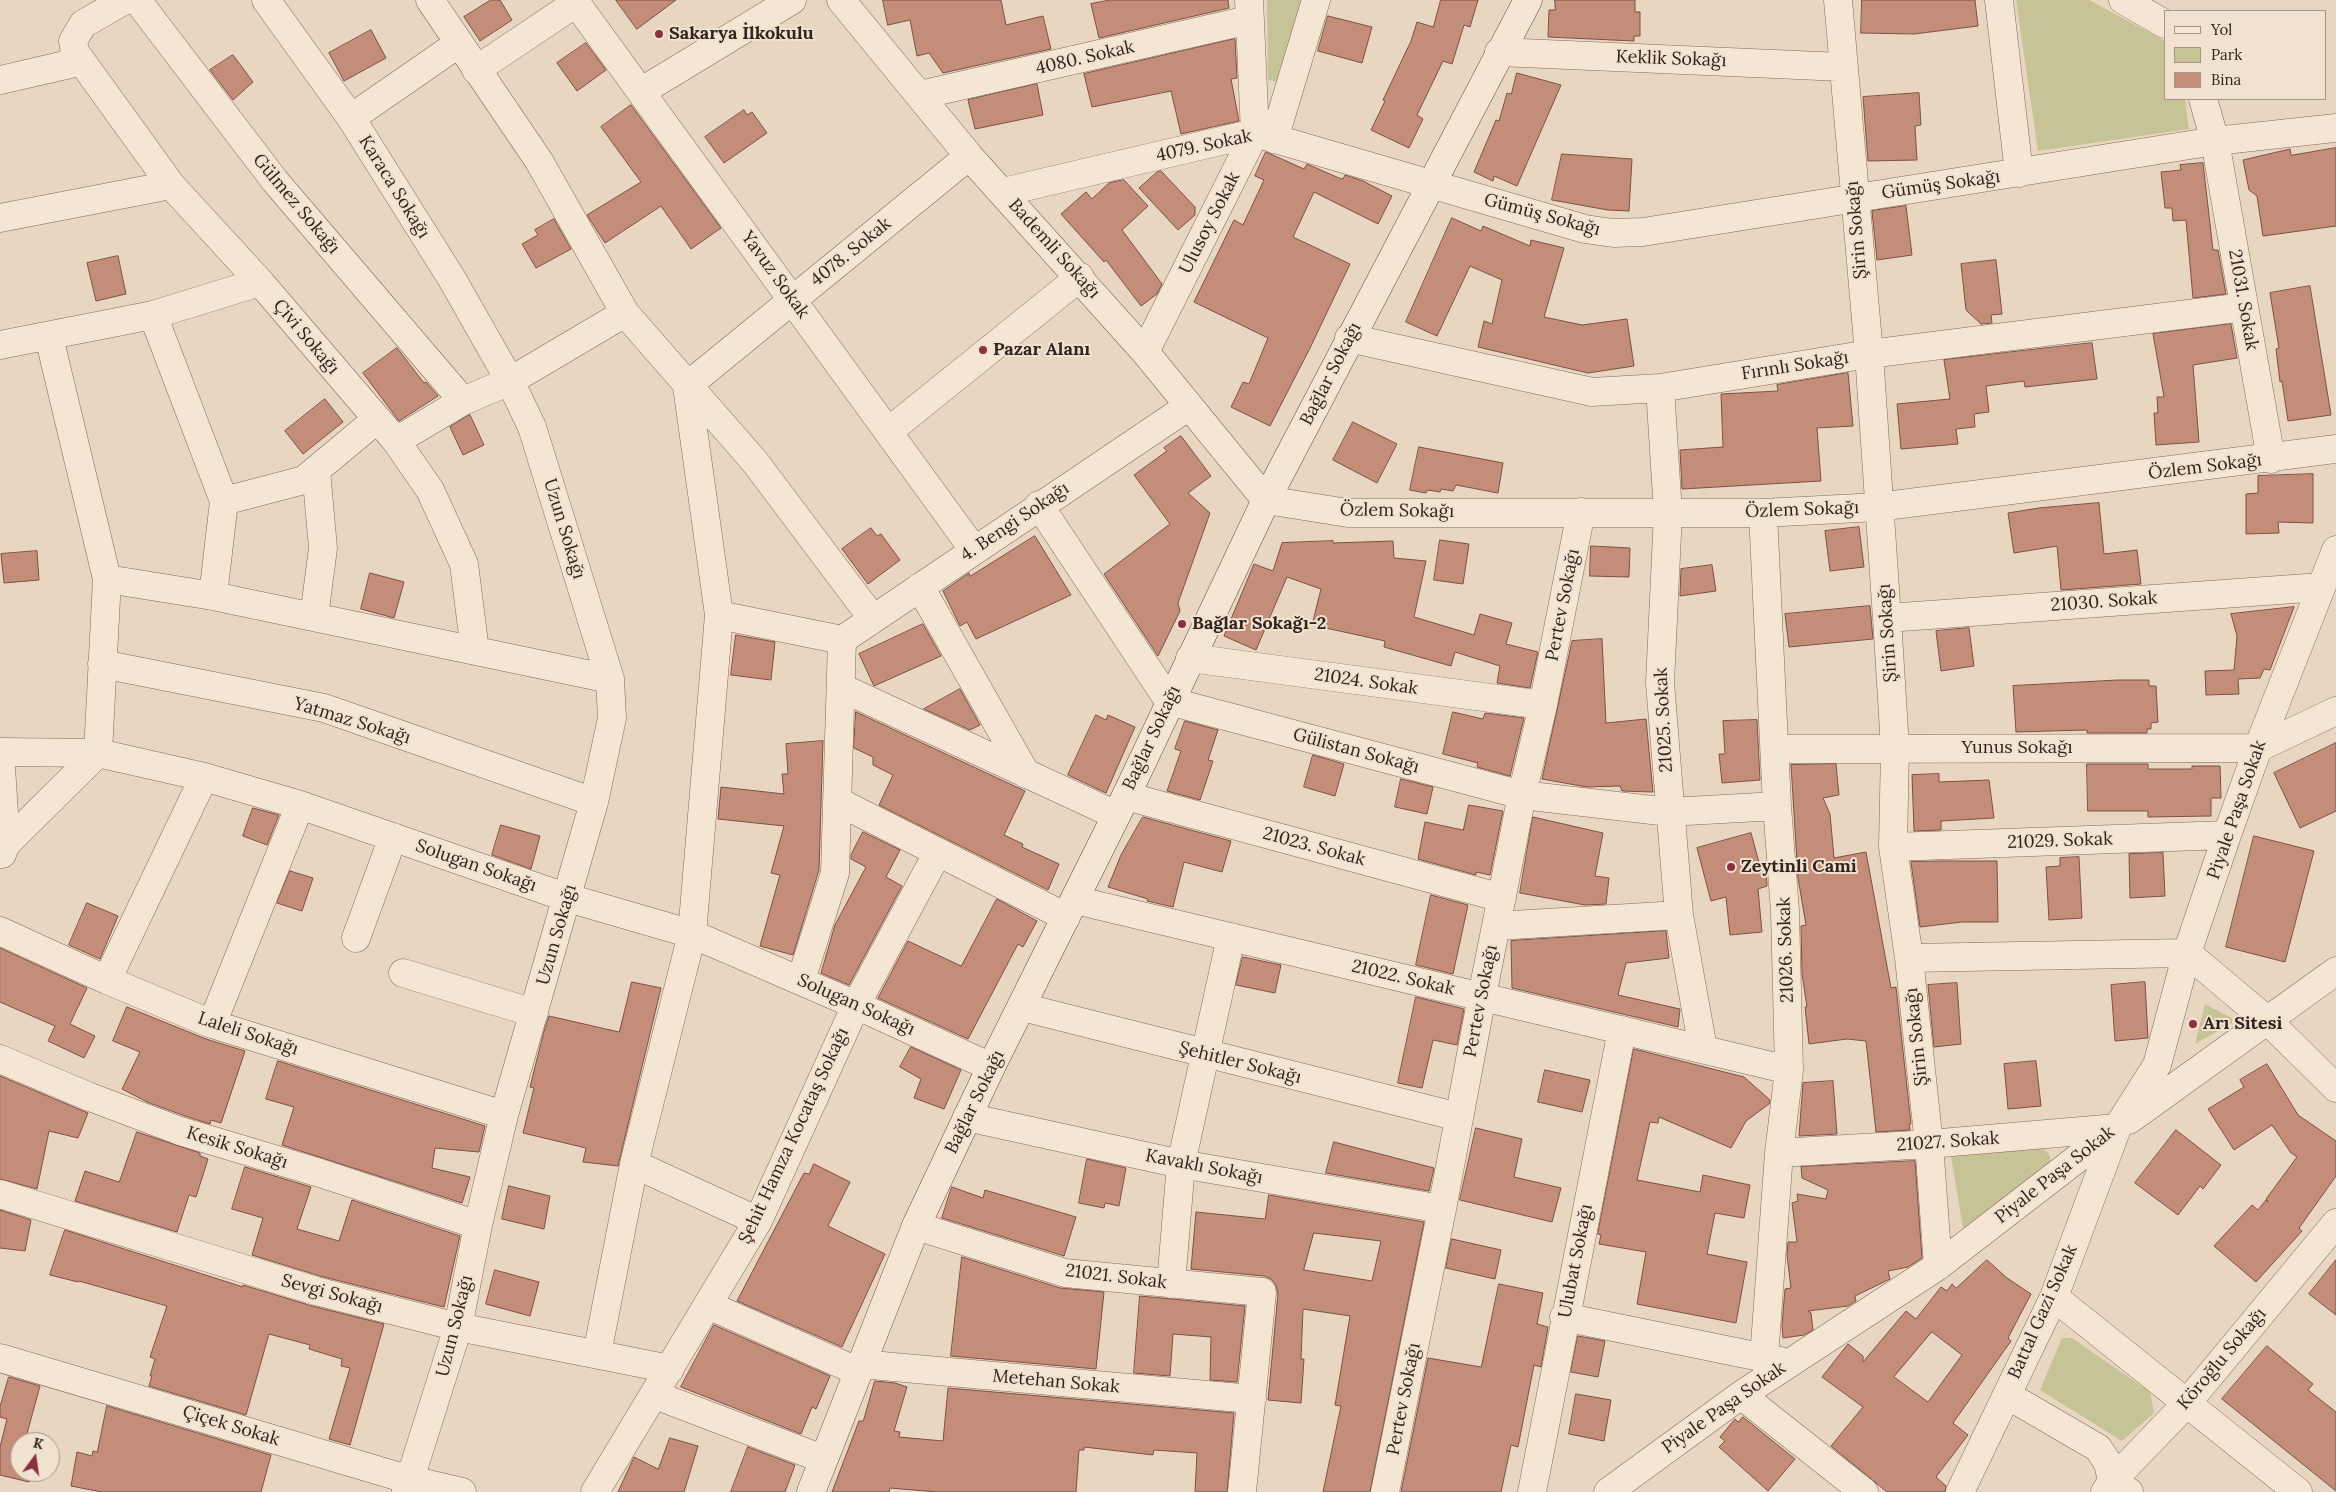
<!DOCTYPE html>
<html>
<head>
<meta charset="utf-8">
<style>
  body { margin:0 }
  #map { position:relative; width:2336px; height:1492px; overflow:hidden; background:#e9d6c1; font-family:Lora,serif }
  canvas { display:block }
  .legend { position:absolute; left:2164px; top:10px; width:162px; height:90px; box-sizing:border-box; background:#f1e2d0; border:1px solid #a59688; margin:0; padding:6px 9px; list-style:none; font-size:15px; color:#32241d }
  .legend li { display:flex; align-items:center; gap:10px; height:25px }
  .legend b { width:25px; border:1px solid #a59688 }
  .north { position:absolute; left:10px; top:1432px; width:50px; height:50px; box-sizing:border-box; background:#f1e2d0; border:1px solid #a59688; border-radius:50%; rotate:14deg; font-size:14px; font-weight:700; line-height:20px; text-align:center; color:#32241d }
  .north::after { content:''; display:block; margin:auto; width:18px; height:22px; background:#8a3040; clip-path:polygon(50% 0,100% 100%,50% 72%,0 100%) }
</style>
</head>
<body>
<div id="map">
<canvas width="2336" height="1492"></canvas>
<ul class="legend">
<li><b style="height:6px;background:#f5e5d3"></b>Yol</li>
<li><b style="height:14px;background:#c6c396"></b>Park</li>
<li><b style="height:14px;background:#c48d7a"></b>Bina</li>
</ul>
<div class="north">K</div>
</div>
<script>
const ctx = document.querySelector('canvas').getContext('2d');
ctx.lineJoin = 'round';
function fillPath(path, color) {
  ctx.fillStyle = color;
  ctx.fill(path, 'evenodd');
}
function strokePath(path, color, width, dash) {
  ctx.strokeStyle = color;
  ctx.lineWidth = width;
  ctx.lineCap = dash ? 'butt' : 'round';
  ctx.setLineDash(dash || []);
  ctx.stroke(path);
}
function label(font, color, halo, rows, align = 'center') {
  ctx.font = font + ' Lora,serif';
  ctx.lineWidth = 4;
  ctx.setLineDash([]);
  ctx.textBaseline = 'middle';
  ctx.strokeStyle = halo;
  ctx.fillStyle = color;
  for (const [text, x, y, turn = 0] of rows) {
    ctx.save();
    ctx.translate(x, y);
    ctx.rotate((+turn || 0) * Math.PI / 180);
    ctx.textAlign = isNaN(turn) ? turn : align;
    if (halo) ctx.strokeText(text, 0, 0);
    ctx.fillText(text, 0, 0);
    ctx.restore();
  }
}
fillPath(new Path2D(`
  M1267 0H1304L1282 83 1268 80Z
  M2016 0H2089L2165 41V99H2185L2189 129 2038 151Z
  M2205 1004 2232 1018V1023L2195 1044Z
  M2044 1149 2050 1156 2051 1165 1963 1228 1950 1150Z
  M2062 1338H2072L2150 1392 2154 1413 2122 1441 2040 1390Z`), '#c6c396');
const building = new Path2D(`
  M491 0H500L512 20 480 41 464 17Z
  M616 0H676L637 29Z
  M883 0H1001L1006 25 1043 16 1051 49 943 73 929 53 917 56 910 20 888 25Z
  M1110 0H1228L1229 8 1099 38 1091 4Z
  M1441 0H1478L1470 27 1464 25 1452 64 1443 61 1417 115 1423 119 1409 148 1371 130 1385 101 1383 100 1411 41 1417 22 1433 27Z
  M1555 0H1635V12H1640V36H1634V41L1548 37 1549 10H1555Z
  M1862 0H1975L1978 26 1914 34 1861 33Z
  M1328 16 1372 27 1362 63 1318 51Z
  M371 30 386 58 344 81 329 53Z
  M1235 39 1237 78 1231 79 1239 121 1181 134 1171 91 1092 107 1084 74Z
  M586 43 606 70 577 91 557 63Z
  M233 55 253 82 233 100 210 70Z
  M1517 73 1561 85 1517 186 1494 176 1493 181 1474 172 1496 120 1499 121 1507 93 1511 94Z
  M1037 84 1043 115 975 129 968 100Z
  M1919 93 1921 125 1915 126 1917 160 1868 161 1863 97Z
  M631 105 721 228 691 249 661 206 605 243 587 215 641 182 601 127Z
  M744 110 747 115 752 112 767 133 724 163 705 137Z
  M2336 148V226L2263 236 2257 196 2249 190 2243 160 2290 149 2291 155Z
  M1266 152 1304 169 1307 164 1339 178 1343 179 1345 175 1363 181 1392 196 1378 224 1314 192 1293 237 1350 264 1310 348 1270 426 1231 407 1243 382 1249 384 1268 338 1194 302 1234 220 1243 225 1264 180 1255 176Z
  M1562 154 1632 159 1629 211 1608 210 1552 200Z
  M2203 163 2213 250H2218L2226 294 2193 298 2186 220 2173 221 2172 208H2165L2161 172 2181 170 2180 165Z
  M1161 171 1195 207V215L1178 230 1139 188 1157 172Z
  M1124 180 1148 206 1122 230 1162 284 1157 294 1141 306 1106 260 1104 262 1061 214 1086 192 1092 199 1109 183Z
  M1906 206 1912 255 1877 260 1872 211Z
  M1452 218 1481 231 1483 226 1530 246 1531 240 1564 248 1544 317 1582 325 1627 319 1634 366 1588 373 1478 347 1484 321 1492 324 1502 280 1470 266 1437 336 1406 322Z
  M554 219 571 249 536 268 522 244 538 235 535 230Z
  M118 256 126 294 96 301 87 263Z
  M1996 260 2002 314 1991 315 1992 323 1981 324 1966 310 1961 264Z
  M2310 286 2331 415 2288 421 2282 381 2280 382 2276 349 2279 348 2270 293Z
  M2231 324 2237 358 2193 365 2199 442 2156 445 2154 413H2158L2157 397H2164L2153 334Z
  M2092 343 2097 379 2025 387 2024 381 1986 386 1989 412 1974 414 1975 427 1956 429 1958 444 1901 449 1897 404 1950 399 1944 360Z
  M397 348 424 383 426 382 438 396 399 421 363 373Z
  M1848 373 1853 426 1817 428 1821 481 1682 489 1680 450 1723 447 1721 394 1778 391 1777 385Z
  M325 399 343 422 303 454 285 431Z
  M470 415 484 445 463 455 450 427Z
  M1353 422 1397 444 1377 483 1333 460Z
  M1181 436 1211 476 1188 493 1210 513 1178 603 1180 611 1158 656 1104 574 1170 524 1134 475 1167 451 1164 448Z
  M1419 447 1503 463 1498 493 1456 485 1453 491 1441 489 1440 492 1428 490 1426 493 1410 490Z
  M2313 474V523L2278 522 2279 533 2246 534V494L2258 493V476Z
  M2099 503 2104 554 2137 550 2141 584 2061 590 2057 546 2014 553 2008 513 2039 508Z
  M1859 527 1864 567 1830 571 1825 531Z
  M871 528 877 536 881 534 900 560 868 584 842 549Z
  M1035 536 1071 595 976 639 967 622 960 626 943 591 969 573 970 576Z
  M1440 540 1469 544 1463 584 1434 580Z
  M1333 541V543L1393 541 1394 558 1426 561 1414 617 1474 635 1480 614 1512 623 1506 644 1538 652 1530 688 1497 683 1500 666 1455 652 1451 666 1384 647 1385 641 1312 625 1321 589 1287 577 1256 650 1224 636 1254 564 1273 571 1282 543Z
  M1591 546 1630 548 1629 577 1590 576Z
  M37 551 39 580 4 583 1 554Z
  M1712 565 1716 591 1680 596 1681 569Z
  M370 573 404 582 394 618 361 609Z
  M1870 606 1873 639 1789 647 1785 614Z
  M2294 607 2270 670 2264 669 2260 678 2238 679 2239 694 2206 695 2205 671 2234 670 2237 636 2231 614Z
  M923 624 941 656 874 686 859 654Z
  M1969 628 1974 666 1941 671 1936 631Z
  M736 635 775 642 771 680 731 675Z
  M1602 639 1606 723 1646 719 1653 792 1622 791 1620 786 1587 787 1542 779 1572 641Z
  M2118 680H2149V686H2156L2158 722 2151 723V729H2147V733H2087V730L2016 732 2013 686Z
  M960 689 980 725 970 730 924 709Z
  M856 712 1025 791 1004 835 1023 844 1022 847 1059 864 1048 890 879 805 893 775 873 765V757L854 748Z
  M1453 712 1483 719 1485 713 1524 718 1510 776 1477 767 1478 763 1443 754Z
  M1096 715 1106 720 1108 715 1135 727 1106 793 1068 775Z
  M1757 720 1760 780 1722 783 1719 754H1725L1723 721Z
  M1185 721 1218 730 1208 760 1213 761 1200 800 1167 791 1181 751 1175 749Z
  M823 741 819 870 793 955 760 946 780 875 771 873 784 826 718 819 721 787 784 794 782 774H788L786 744Z
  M2336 743V811L2300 828 2274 773Z
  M1313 755 1344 764 1335 796 1304 787Z
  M1836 764 1839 795 1823 798 1830 814 1834 858 1866 852 1891 988 1896 987 1911 1124H1909L1910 1130 1876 1132 1866 1041 1847 1039 1809 1044 1805 1007H1807L1802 974 1801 926 1806 925 1798 878 1791 765Z
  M2087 764H2148V769H2192V766H2220L2221 798H2211V816L2148 817V811H2088Z
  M1939 774V782L1989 780 1994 818 1941 821V830L1914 831 1912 775Z
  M1401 779 1433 787 1427 814 1395 807Z
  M1469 805 1503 811 1490 875 1476 872V875L1418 859 1425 822 1463 830Z
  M253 808 279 815 267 845 243 836Z
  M1143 817 1231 841 1222 872 1184 862 1173 907 1147 901 1148 899 1108 887 1121 855Z
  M1533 817 1603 833 1595 876 1609 878 1606 904 1585 905 1520 893Z
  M501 825 540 836 531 869 492 855Z
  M863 832 900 850 886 877 902 886 849 985 821 973 835 925 866 867 851 859V855Z
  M1751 833 1760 866 1766 865 1767 886 1758 889 1762 932 1730 935 1726 897 1711 901 1697 848Z
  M2254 836 2314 851 2285 962 2226 947Z
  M2163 853 2165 896 2130 898 2129 854Z
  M2079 857 2082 918 2049 920 2046 867 2060 866V858Z
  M1943 861H1997L1998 922H1962L1920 927 1911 862Z
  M290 871 313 878 302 911 277 903Z
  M1431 895 1468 905 1453 974 1416 965Z
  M997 899 1037 921 1023 947 1018 944 968 1039 878 998 908 941 961 966Z
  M87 903 118 916 100 959 69 945Z
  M1666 931 1669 958 1626 963 1618 995 1680 1009 1678 1027 1512 988 1511 941Z
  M0 948 87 988 70 1024 95 1036 84 1058 48 1041 55 1026 0 1002Z
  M1243 957 1281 965 1275 993 1236 985Z
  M632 982 661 988 618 1166 583 1162 586 1148 523 1133 534 1088 530 1087 544 1031 549 1016 619 1032Z
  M2145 982 2148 1038 2115 1041 2111 985Z
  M1957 983 1961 1044 1934 1047 1928 985Z
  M1416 997 1464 1009 1457 1045 1433 1040 1422 1088 1398 1083Z
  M127 1007 206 1039 245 1051 221 1123 211 1120 210 1124 185 1116 147 1102 122 1089 140 1052 113 1041Z
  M911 1047 961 1070 944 1109 914 1098 921 1079 900 1067Z
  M1634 1049 1744 1077 1770 1100 1769 1104 1746 1121 1731 1148 1659 1117 1658 1123 1650 1122 1637 1180 1700 1192 1703 1175 1750 1185 1744 1218 1715 1213 1707 1254 1747 1262 1736 1323 1637 1304 1646 1252 1599 1244 1601 1235 1598 1234Z
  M278 1061 485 1126 479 1152 435 1148 432 1168 470 1177 462 1203 282 1145 294 1107 266 1099Z
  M2036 1061 2041 1106 2008 1109 2004 1064Z
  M2267 1064 2298 1115 2336 1141V1176L2299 1228 2302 1231 2256 1282 2214 1246 2252 1205 2258 1210 2266 1200 2268 1202 2266 1199 2297 1157 2291 1153 2272 1125 2234 1150 2208 1109 2244 1087 2240 1080Z
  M1545 1070 1590 1080 1582 1112 1538 1102Z
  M0 1076 88 1113 78 1138 49 1131 37 1189 0 1179Z
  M1833 1081 1837 1134 1799 1136 1803 1083Z
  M1476 1128 1522 1139 1514 1177 1561 1188 1552 1222 1460 1200Z
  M2176 1130 2221 1165 2203 1189 2200 1186 2178 1215 2135 1183Z
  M137 1132 200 1153V1156L208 1159 196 1197 189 1195 177 1232 75 1201 85 1171 119 1182Z
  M1334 1142 1434 1168 1429 1191 1326 1173Z
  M1087 1159 1126 1168 1119 1206 1105 1203 1104 1208 1079 1203Z
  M1915 1161 1922 1258 1908 1267 1888 1271 1890 1279 1855 1296 1856 1301 1848 1306 1808 1311 1811 1313 1813 1330 1804 1335 1783 1338 1782 1325 1785 1289 1791 1288 1787 1255 1788 1242H1797L1792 1203 1798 1201 1797 1194 1826 1199 1828 1190 1802 1178 1801 1167Z
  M814 1164 850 1182 828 1226 885 1254 842 1347 737 1301 804 1173 809 1174Z
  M245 1167 311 1187 297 1229 339 1241 352 1200 460 1236 444 1307 320 1276 252 1255 263 1218 232 1209Z
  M509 1186 550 1196 544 1229 502 1219Z
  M952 1187 983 1198 985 1190 1076 1217 1064 1256 942 1218Z
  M1269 1195 1424 1222 1370 1492H1323L1341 1406 1335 1405 1350 1316 1303 1309 1301 1359H1304L1301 1403 1268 1400 1278 1294 1276 1285 1271 1279 1264 1276 1191 1269 1196 1212 1265 1219ZM1314 1233 1381 1241 1372 1281 1304 1270Z
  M0 1210 31 1220 25 1251 0 1248Z
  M65 1230 243 1287V1285L312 1306 384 1324 350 1445 329 1439 350 1368 341 1366 342 1359 309 1349 310 1345 269 1334 246 1415 149 1386 152 1376H150L155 1359 150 1357 167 1306 79 1281 78 1282 50 1275Z
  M1452 1239 1501 1250 1495 1279 1446 1268Z
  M962 1257 1060 1288 1104 1292 1096 1369 951 1356Z
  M1987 1260 2007 1278 2031 1294 2008 1338 2011 1341 1953 1423 1968 1435 1936 1477 1946 1486 1945 1492H1887L1831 1446 1863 1407 1822 1377 1848 1344 1863 1356V1362L1906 1311 1916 1319 1941 1287 1947 1291 1952 1284 1956 1288ZM1932 1332 1962 1355 1928 1402 1894 1377Z
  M2336 1260V1315L2309 1294Z
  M495 1270 539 1282 530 1316 486 1304Z
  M1499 1284 1543 1293 1537 1324 1548 1327 1541 1367 1534 1365 1518 1447 1511 1445 1501 1492H1401L1428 1358 1481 1367Z
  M1140 1296 1245 1306 1237 1382 1210 1380 1211 1337 1173 1334 1170 1376 1134 1373Z
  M714 1325 830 1376 816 1409 812 1407 801 1434 681 1387Z
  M1578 1336 1605 1341 1598 1377 1571 1372Z
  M2267 1346 2313 1384 2308 1390 2336 1412V1491L2222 1399Z
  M9 1377 40 1386 25 1441 31 1442H20V1472H31L29 1482 0 1475V1447L7 1419 0 1417V1407Z
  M875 1381 895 1383 907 1387 894 1431 900 1432 899 1437 943 1441 948 1388 1234 1413 1227 1492H1195L1197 1453 1154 1450 1153 1455 1084 1447V1450H1079L1076 1492H937L890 1488 889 1492H832L859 1421H863Z
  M1576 1394 1611 1400 1604 1441 1569 1434Z
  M107 1406 271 1455 261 1492H102L71 1486 77 1452 92 1456 93 1451 97 1452Z
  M1743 1417 1795 1459 1768 1491 1719 1447 1725 1441 1720 1437 1735 1419 1738 1422Z
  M670 1438 698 1446 684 1492H618L634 1457 658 1469Z
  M748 1447 795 1465 785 1492H731Z`);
fillPath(building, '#c48d7a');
strokePath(building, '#7d5043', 1);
const street = new Path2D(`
  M137 0 275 181 463 401
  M266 0 351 118 452 279 510 381 532 427 610 679 612 718 594 802 504 1115 478 1225 458 1327 406 1492
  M430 0 539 161 625 313
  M574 0 974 550
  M841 0 969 156 1145 352 1266 500 1348 513H1763L1878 507 2336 449
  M1838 0 1869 354 1887 618 1895 748 1893 847 1909 958 1929 1144 1938 1266
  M1999 0 2019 173
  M2123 0 2165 24
  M75 52 171 185 260 282 396 441 430 490 464 564 475 651
  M1499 52 1843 67
  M476 70 576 3
  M0 80 70 64 75 52 73 41 83 24 125 0
  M642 91 792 0
  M920 95 1249 20
  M2203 99 2215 141 2271 459
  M351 118 458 44
  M1274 139 1316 0
  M1003 192 1255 133 1585 229 1613 233 1643 232 2215 141 2336 128
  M0 218 171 185
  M153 315 224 501 213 596
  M49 337 107 579 213 596 610 679
  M1349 338 1592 392 1660 388 1869 354 2244 307
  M0 345 153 315 260 282
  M1145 352 1255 133 1249 0
  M687 386 969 156
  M687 386 719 615 842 640
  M1660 388 1668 513 1660 683 1679 915 1703 1049
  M889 431 1080 277
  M396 441 463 401 510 381 625 313 755 462 873 619
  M224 501 304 480 376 420
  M1039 505 1169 701 1522 795 1669 812 1777 806
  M1763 513 1777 806 1785 911 1789 1070 1779 1153 1764 1358
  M920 587 1026 774
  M314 617 323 548 316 470
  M1887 618 2321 587
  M842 640 1189 406
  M1190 658 1543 705
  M102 664 324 708 594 802
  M842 688 1116 815
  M1776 749 2258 748 2336 711
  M0 752 98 753 204 777 300 805 568 898 692 934 856 1005 991 1067
  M0 752 6 844 2 854
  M1126 796 1502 898
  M837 801 1066 917
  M6 844 98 753 107 579
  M1893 847 2227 835
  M1075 900 1789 1070
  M1496 926 1679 915
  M0 931 107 980 212 1024 504 1115
  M356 938 393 837
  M1909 958 2187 953 2268 1021 2336 1088
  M403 973 534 1013
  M107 980 204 777
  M801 980 835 873 842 640
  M1022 1007 1459 1117
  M212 1024 300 805
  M0 1059 90 1097 180 1131 320 1173 478 1225
  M967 1117 1181 1164 1442 1209
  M2129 1120 2336 971
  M1779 1153 1929 1144 2117 1128
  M634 1164 758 1221
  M0 1194 316 1291 458 1327 670 1369
  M916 1226 1065 1273 1262 1292 1242 1492
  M1171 1284 1181 1164 1231 937
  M2054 1297 2298 1492
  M708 1305 857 1371
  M1564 1317 1780 1361
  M597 1354 634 1164 692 934 719 615
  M0 1358 410 1480 462 1492
  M860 1364 1252 1399
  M655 1395 823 1459
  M1741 1395 1864 1492
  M2007 1395 2098 1448 2108 1463 2112 1481 2129 1492
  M595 1492 758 1221 856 1005 938 852
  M1385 1492 1442 1209 1482 996 1522 795 1543 705 1581 512
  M1532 1492 1622 1030
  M1608 1492 1741 1395 1938 1266 2117 1128 2157 1065 2187 953 2227 835 2258 748 2336 550
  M1960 1492 2054 1297 2117 1128
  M2105 1492 2112 1481 2187 1403 2336 1223`);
const secondary = new Path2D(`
  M811 1492 916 1226 991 1067 1126 796 1266 500 1528 0`);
strokePath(street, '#81685a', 29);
strokePath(secondary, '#624a3e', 29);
strokePath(street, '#f5e5d3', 28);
strokePath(secondary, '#f5e5d3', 28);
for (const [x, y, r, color] of [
  [659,34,5,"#8a3040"],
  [983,350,5,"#8a3040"],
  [1182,624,5,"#8a3040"],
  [1731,867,5,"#8a3040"],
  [2193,1024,5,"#8a3040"]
]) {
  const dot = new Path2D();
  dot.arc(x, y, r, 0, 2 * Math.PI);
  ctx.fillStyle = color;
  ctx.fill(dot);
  strokePath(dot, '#f1e2d0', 2);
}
label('bold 18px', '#32241d', '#f1e2d0', [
  ["Sakarya İlkokulu",669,34],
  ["Pazar Alanı",993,350],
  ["Bağlar Sokağı-2",1192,624],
  ["Zeytinli Cami",1741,867],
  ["Arı Sitesi",2203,1024]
], 'left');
label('18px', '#32241d', '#f1e2d0', [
  ["4080. Sokak",1085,58,-13],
  ["Keklik Sokağı",1671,59,2],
  ["4079. Sokak",1204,146,-12],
  ["Gümüş Sokağı",1941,185,-8],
  ["Karaca Sokağı",394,187,58],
  ["Gülmez Sokağı",296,204,50],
  ["Gümüş Sokağı",1542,215,15],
  ["Ulusoy Sokak",1210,223,-63],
  ["Şirin Sokağı",1857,230,-95],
  ["Bademli Sokağı",1054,249,48],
  ["4078. Sokak",851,252,-39],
  ["Yavuz Sokak",775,275,54],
  ["21031. Sokak",2243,300,80],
  ["Çivi Sokağı",306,337,50],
  ["Fırınlı Sokağı",1795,366,-9],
  ["Bağlar Sokağı",1331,374,-63],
  ["Özlem Sokağı",2205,467,-7],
  ["Özlem Sokağı",1802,510,-2],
  ["Özlem Sokağı",1397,511,1],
  ["4. Bengi Sokağı",1015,522,-34],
  ["Uzun Sokağı",564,529,73],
  ["21030. Sokak",2104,602,-4],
  ["Pertev Sokağı",1563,605,-79],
  ["Şirin Sokağı",1888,633,-94],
  ["21024. Sokak",1366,682,8],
  ["21025. Sokak",1664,720,-93],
  ["Yatmaz Sokağı",352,721,17],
  ["Bağlar Sokağı",1152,738,-65],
  ["Yunus Sokağı",2017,748],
  ["Gülistan Sokağı",1356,751,15],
  ["Piyale Paşa Sokak",2237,810,-71],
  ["21029. Sokak",2060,841,-2],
  ["21023. Sokak",1314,847,15],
  ["Solugan Sokağı",476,866,19],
  ["Uzun Sokağı",557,935,-74],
  ["21026. Sokak",1786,950,-92],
  ["21022. Sokak",1403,978,13],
  ["Pertev Sokağı",1481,1001,-79],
  ["Solugan Sokağı",856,1005,24],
  ["Laleli Sokağı",248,1034,18],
  ["Şirin Sokağı",1917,1037,-96],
  ["Şehitler Sokağı",1240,1063,14],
  ["Bağlar Sokağı",975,1102,-64],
  ["Şehit Hamza Kocataş Sokağı",794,1136,-65],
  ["21027. Sokak",1948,1142,-4],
  ["Kesik Sokağı",237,1148,17],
  ["Kavaklı Sokağı",1204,1167,11],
  ["Piyale Paşa Sokak",2055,1175,-38],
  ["Ulubat Sokağı",1576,1261,-79],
  ["21021. Sokak",1116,1277,7],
  ["Sevgi Sokağı",332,1294,15],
  ["Battal Gazi Sokak",2043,1312,-66],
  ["Uzun Sokağı",455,1326,-76],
  ["Köroğlu Sokağı",2222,1359,-50],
  ["Metehan Sokak",1056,1382,5],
  ["Pertev Sokağı",1404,1399,-79],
  ["Piyale Paşa Sokak",1724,1408,-35],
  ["Çiçek Sokak",231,1426,17]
]);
</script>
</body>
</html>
